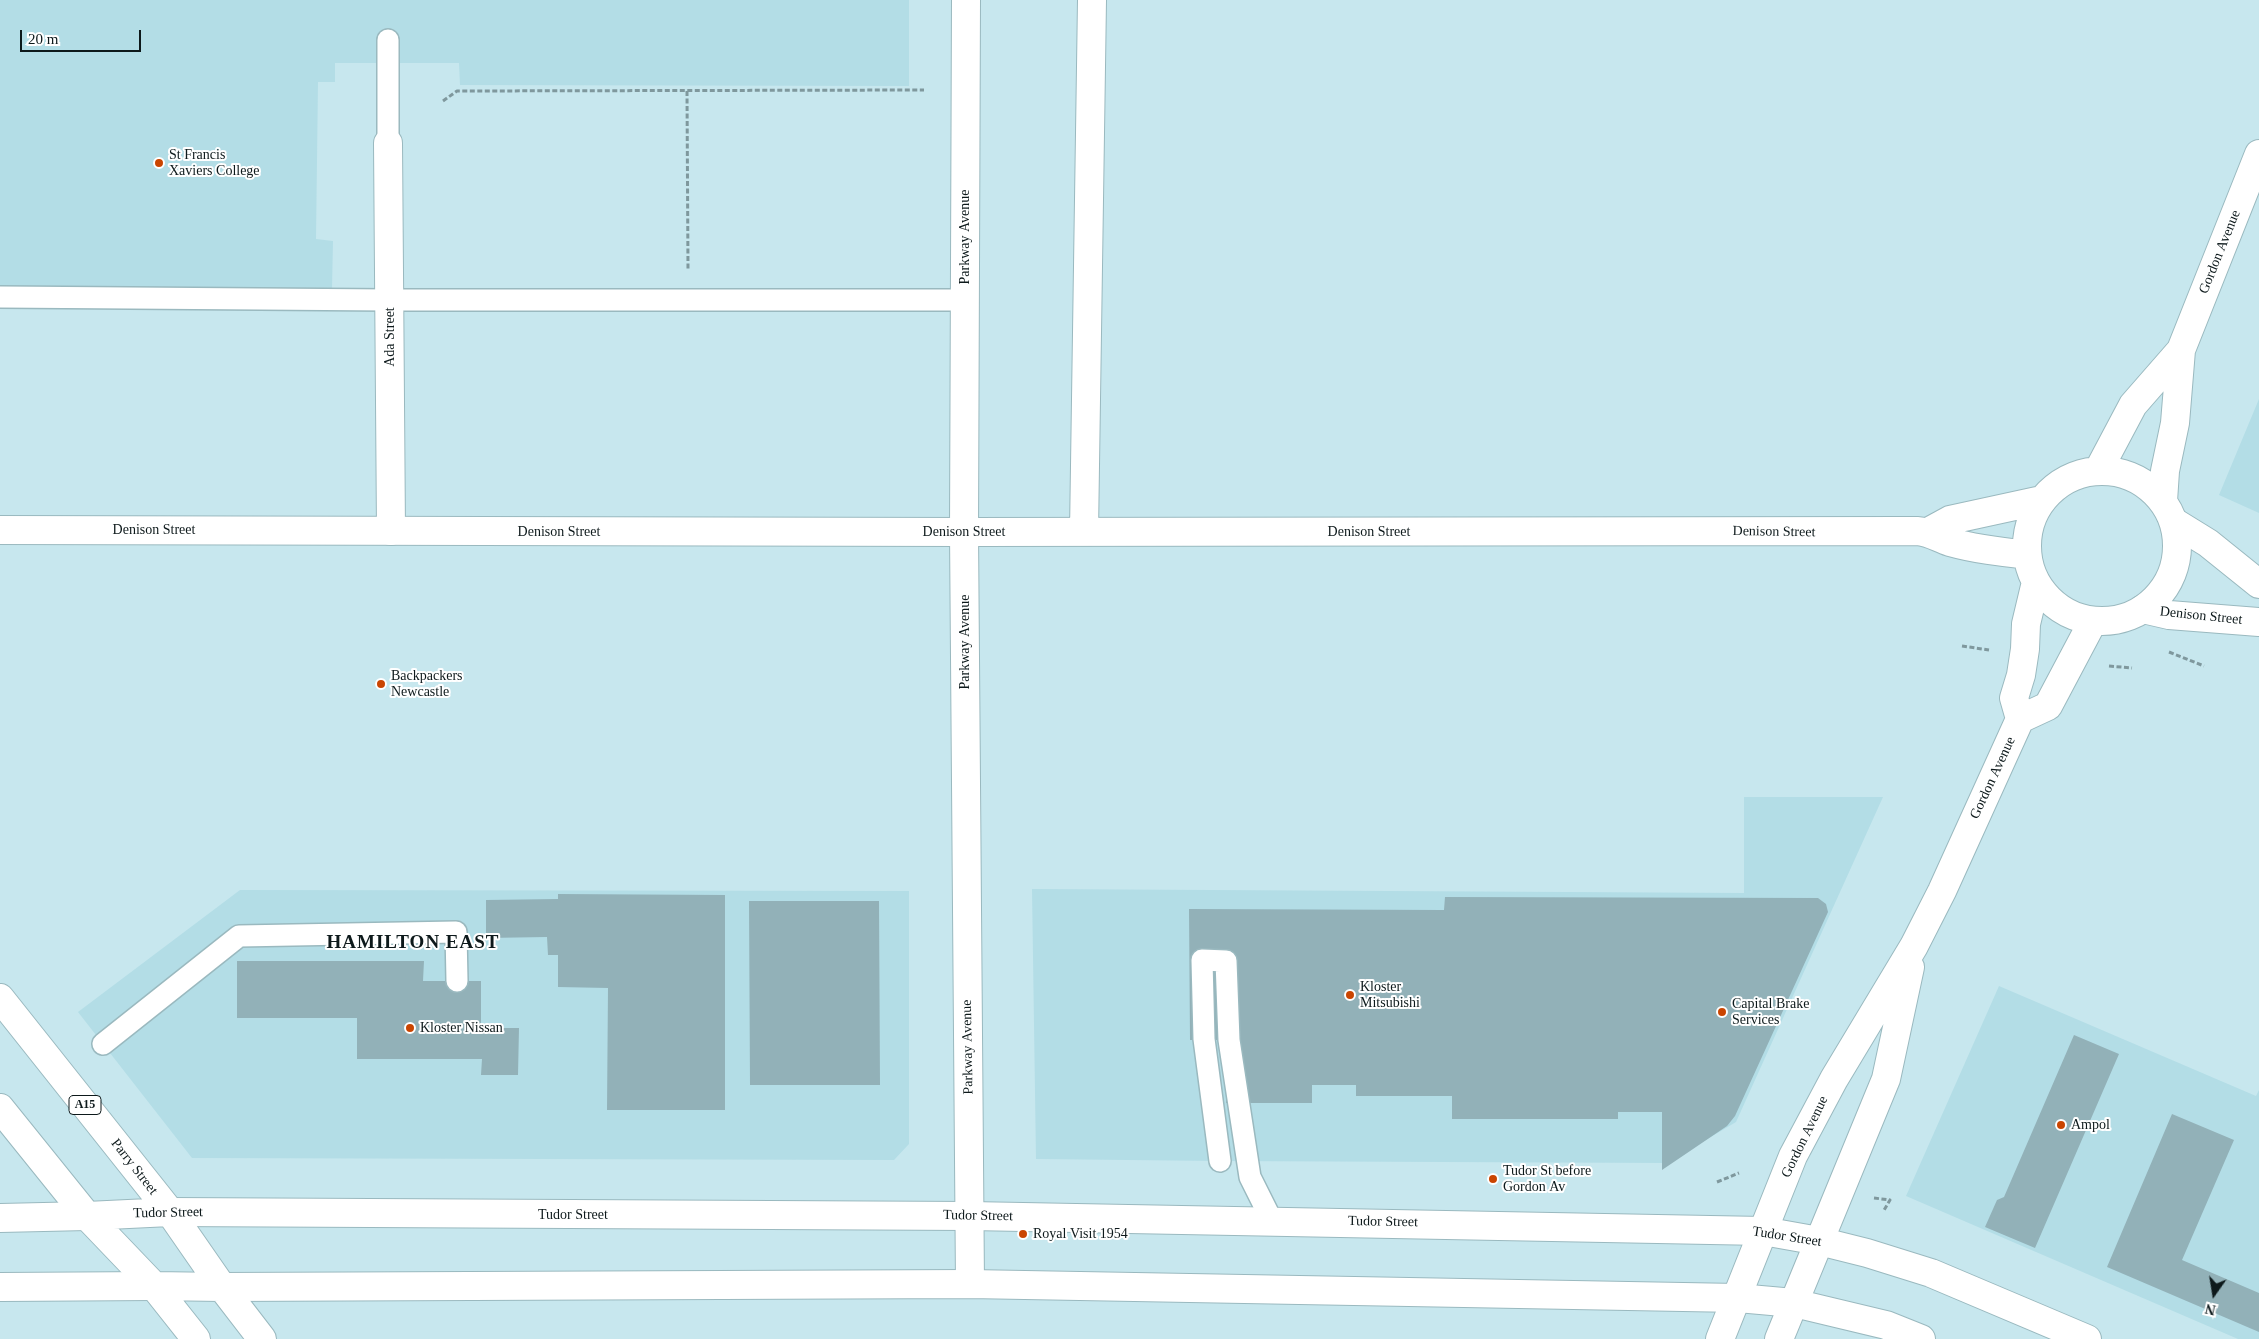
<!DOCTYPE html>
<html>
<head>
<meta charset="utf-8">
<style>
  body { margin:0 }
  #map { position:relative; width:2259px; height:1339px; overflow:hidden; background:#c7e7ee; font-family:Georgia,serif }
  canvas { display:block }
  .north { position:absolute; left:2189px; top:1269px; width:50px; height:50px; -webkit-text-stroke:4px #fff; paint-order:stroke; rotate:193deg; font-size:14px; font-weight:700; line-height:20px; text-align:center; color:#0d191b }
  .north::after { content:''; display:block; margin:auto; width:18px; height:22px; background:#0d191b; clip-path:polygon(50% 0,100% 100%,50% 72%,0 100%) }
  .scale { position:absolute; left:20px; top:30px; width:121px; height:22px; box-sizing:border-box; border:2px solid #0d191b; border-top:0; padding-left:6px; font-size:15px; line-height:18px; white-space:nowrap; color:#0d191b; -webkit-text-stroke:4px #fff; paint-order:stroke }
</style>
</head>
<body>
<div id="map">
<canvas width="2259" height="1339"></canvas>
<div class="north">N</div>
<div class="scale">20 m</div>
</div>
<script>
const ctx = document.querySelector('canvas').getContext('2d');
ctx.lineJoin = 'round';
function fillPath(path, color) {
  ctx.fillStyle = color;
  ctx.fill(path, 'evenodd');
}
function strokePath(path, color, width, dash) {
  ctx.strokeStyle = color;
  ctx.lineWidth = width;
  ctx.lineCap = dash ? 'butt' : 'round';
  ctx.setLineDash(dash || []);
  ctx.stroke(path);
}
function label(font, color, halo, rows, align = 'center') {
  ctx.font = font + ' Georgia,serif';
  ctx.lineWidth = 4;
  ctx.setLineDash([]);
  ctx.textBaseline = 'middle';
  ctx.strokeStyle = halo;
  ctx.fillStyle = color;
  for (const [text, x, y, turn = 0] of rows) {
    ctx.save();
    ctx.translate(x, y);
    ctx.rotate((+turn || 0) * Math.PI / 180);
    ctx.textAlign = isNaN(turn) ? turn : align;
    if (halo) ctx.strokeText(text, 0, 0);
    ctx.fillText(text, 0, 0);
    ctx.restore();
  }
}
fillPath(new Path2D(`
  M0 0H909V86L460 85 459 63H335V82H318L316 239 333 241 332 288H0Z
  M2259 399V513L2219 495Z
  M1744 797H1883L1736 1122 1667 1163 1220 1161 1036 1159 1032 889 1744 893Z
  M240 890 909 891V1144L894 1160 192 1158 78 1012Z
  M1999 986 2256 1096 2259 1090V1339H2238L1906 1196Z`), '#b3dde6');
fillPath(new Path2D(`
  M558 894 725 895V1110H607L608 988 558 987V955H548L547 937 486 938V900L558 899Z
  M1445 897 1818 898 1826 904 1828 912 1735 1116 1727 1126 1662 1170V1112H1618V1119H1452V1096H1356V1085H1312V1103H1226V1040H1190L1189 909 1444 910Z
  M749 901H879L880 1085H750Z
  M237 961H424L423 981H481V1028H519L518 1075H481L482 1059H357V1018H237Z
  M2074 1035 2119 1054 2035 1248 1985 1227 1997 1200 2004 1197Z
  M2172 1114 2234 1140 2182 1260 2259 1293V1332L2107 1267Z`), '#92b1b8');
const service = new Path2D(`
  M388 40V143
  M0 297 389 300H965
  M103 1044 239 936 456 932 457 981
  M1220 1161 1204 1039 1202 960 1226 961 1229 1040 1250 1177 1272 1221`);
const minor = new Path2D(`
  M388 143 391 531
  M2174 522 2208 543 2259 584
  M964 532 970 1284
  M2143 609 2169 615 2259 622`);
const tertiary = new Path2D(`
  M0 530 964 532`);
const secondary = new Path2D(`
  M966 0 964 532 1917 531C1930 532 1938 538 1950 542 1975 549 2001 552 2027 555
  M2027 546a75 75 0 1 1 150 0a75 75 0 1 1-150 0Z
  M2098 471 2133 405 2181 350
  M2163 501 2165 471 2175 423 2181 350 2259 154
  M1084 532 1092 0
  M1928 532 1950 520 2042 500
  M2020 719 2048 706 2093 621
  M1720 1339 1793 1156 1834 1079 1914 946 1942 891 2020 719 2014 698 2021 675 2025 649 2026 624 2036 582
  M1779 1339 1886 1079 1910 967`);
const primary = new Path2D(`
  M170 1212 970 1216 1763 1231 1819 1241 1867 1253 1931 1273 2087 1339
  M0 1218 87 1216
  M0 1287 154 1286
  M222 1287 970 1284 1738 1298 1794 1303 1886 1325 1921 1339`);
const trunk = new Path2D(`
  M0 998 170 1212 222 1287 262 1339
  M0 1108 87 1216 154 1286 196 1339
  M87 1216 170 1212
  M154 1286 222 1287`);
strokePath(service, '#9ab9bf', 24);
strokePath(minor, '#9ab9bf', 30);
strokePath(tertiary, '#9ab9bf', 30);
strokePath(secondary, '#9ab9bf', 30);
strokePath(primary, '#9ab9bf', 30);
strokePath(trunk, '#9ab9bf', 30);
strokePath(new Path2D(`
  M687 91 688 269
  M443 101 457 91 924 90
  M1962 646 1989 650
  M2169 652 2204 666
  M2109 666 2132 668
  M1717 1182 1739 1173
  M1874 1198 1890 1200 1883 1212`), '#7f989d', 3, [5, 2.5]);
strokePath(service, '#fff', 21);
strokePath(minor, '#fff', 28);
strokePath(tertiary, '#fff', 28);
strokePath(secondary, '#fff', 28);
strokePath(primary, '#fff', 28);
strokePath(trunk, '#fff', 28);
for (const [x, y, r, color] of [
  [159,163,5,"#ca4501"],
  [381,684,5,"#ca4501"],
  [1350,995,5,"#ca4501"],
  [1722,1012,5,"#ca4501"],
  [410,1028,5,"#ca4501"],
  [2061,1125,5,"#ca4501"],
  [1493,1179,5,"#ca4501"],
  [1023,1234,5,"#ca4501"]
]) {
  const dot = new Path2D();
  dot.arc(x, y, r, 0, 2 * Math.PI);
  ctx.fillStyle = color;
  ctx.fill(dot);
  strokePath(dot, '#fff', 2);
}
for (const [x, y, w] of [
  [85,1105,32]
]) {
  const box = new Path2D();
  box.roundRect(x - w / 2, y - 9.5, w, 19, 4);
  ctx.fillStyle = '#fff';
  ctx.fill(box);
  strokePath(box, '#0d191b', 1);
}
label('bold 12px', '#0d191b', null, [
  ["A15",85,1105]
]);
label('14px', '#0d191b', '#fff', [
  ["St Francis",169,155],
  ["Xaviers College",169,171],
  ["Backpackers",391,676],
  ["Newcastle",391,692],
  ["Kloster",1360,987],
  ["Mitsubishi",1360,1003],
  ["Capital Brake",1732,1004],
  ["Services",1732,1020],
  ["Kloster Nissan",420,1028],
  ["Ampol",2071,1125],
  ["Tudor St before",1503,1171],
  ["Gordon Av",1503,1187],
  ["Royal Visit 1954",1033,1234]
], 'left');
label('14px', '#0d191b', '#fff', [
  ["Parkway Avenue",965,237,-90],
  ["Gordon Avenue",2220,252,-68],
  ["Ada Street",390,337,-90],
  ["Denison Street",154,530],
  ["Denison Street",559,532],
  ["Denison Street",964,532],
  ["Denison Street",1369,532],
  ["Denison Street",1774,532,1],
  ["Denison Street",2201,616,6],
  ["Parkway Avenue",965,642,-90],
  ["Gordon Avenue",1993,778,-65],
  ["Parkway Avenue",968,1047,-91],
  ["Gordon Avenue",1805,1137,-64],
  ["Parry Street",134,1167,52],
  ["Tudor Street",168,1213,-1],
  ["Tudor Street",573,1215],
  ["Tudor Street",978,1216,1],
  ["Tudor Street",1383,1222,1],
  ["Tudor Street",1787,1237,9]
]);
ctx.letterSpacing = '1px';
label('bold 19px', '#0d191b', '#fff', [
  ["HAMILTON EAST",413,943]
]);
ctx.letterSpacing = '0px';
</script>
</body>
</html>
